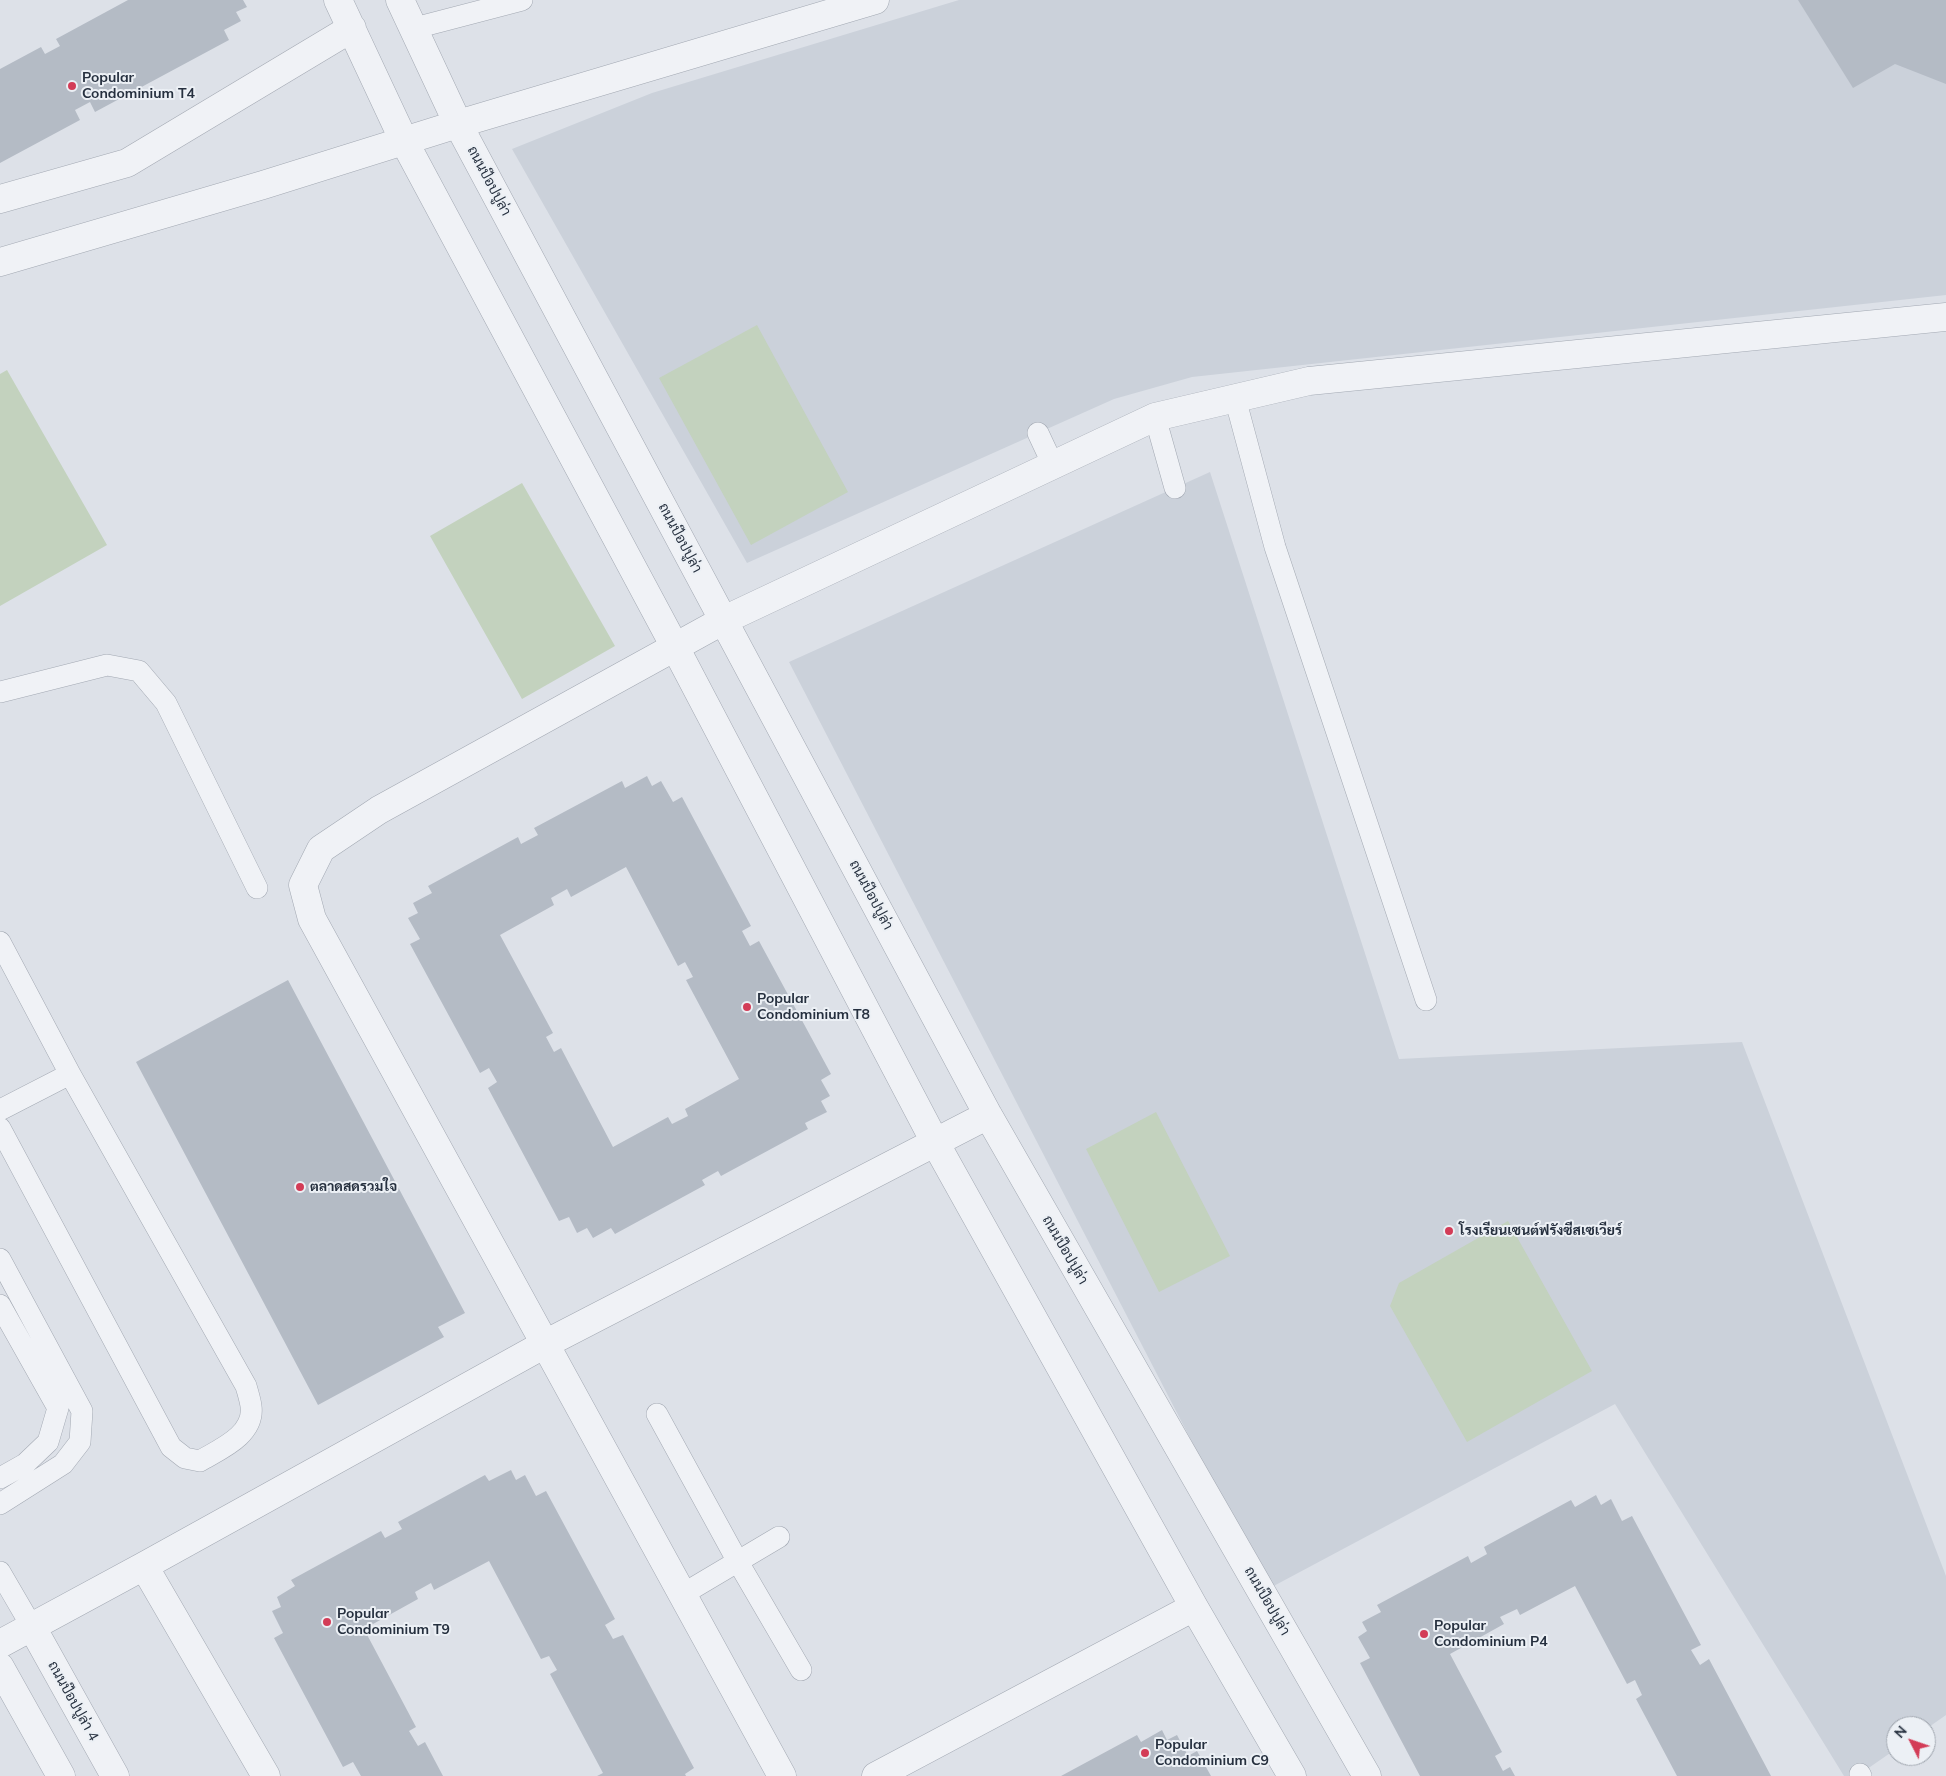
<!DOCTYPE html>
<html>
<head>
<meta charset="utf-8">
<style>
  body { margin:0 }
  #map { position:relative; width:1946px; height:1776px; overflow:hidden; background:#dde1e8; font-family:Mulish,sans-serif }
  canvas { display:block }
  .north { position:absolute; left:1886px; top:1716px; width:50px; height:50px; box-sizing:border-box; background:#ecf0f5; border:1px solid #9da3ac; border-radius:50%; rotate:311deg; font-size:14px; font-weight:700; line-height:20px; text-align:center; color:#26303f }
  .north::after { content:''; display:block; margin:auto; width:18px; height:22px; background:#d33c57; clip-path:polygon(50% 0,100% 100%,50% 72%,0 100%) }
</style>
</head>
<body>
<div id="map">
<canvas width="1946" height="1776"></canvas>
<div class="north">N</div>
</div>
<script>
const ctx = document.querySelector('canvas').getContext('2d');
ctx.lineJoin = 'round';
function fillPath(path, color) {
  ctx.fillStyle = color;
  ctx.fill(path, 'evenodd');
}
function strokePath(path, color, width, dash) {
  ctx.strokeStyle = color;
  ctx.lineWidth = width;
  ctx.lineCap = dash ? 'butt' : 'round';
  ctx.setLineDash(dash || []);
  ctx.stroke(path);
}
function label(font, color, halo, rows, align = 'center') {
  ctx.font = font + ' Mulish,Sarabun,sans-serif';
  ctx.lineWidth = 4;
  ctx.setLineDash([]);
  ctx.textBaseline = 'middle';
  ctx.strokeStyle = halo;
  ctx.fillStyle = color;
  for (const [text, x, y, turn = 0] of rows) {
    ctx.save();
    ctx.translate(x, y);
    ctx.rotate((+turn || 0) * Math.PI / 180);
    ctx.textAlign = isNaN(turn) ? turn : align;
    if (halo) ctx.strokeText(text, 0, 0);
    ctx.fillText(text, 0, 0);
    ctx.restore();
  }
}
fillPath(new Path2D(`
  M959 0H1946V295L1192 377 1114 399 747 563 512 149 652 93Z
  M1210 472 1399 1059 1742 1042 1946 1576V1715L1926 1729V1726H1896V1749L1857 1776H1844L1615 1404 1268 1589 789 662Z`), '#cbd1da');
fillPath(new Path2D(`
  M757 325 848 492 751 545 659 378Z
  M7 370 107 545 0 606V374Z
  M522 483 615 646 522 699 430 536Z
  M1156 1112 1230 1256 1159 1292 1086 1149Z
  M1508 1221 1592 1371 1467 1442 1390 1306 1399 1283Z`), '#c3d2be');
fillPath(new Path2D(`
  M128 0H243L247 7 236 12 241 21 224 30 229 40 95 112 90 102 75 110 80 120 0 163V69L41 47 45 54 60 46 56 39Z
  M1798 0H1946V84L1895 64 1853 88Z
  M647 776 652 786 661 781 673 802 682 797 751 926 742 931 750 946 759 941 831 1074 821 1080 830 1096 821 1101 827 1112 805 1123 808 1129 721 1176 718 1171 702 1180 705 1185 615 1234 611 1228 593 1238 587 1228 577 1233 569 1217 559 1221 488 1088 497 1082 489 1068 480 1073 410 944 420 939 408 918 418 913 413 903 432 893 428 886 518 837 521 844 538 835 534 828 622 781 625 788ZM626 867 678 966 685 962 693 977 686 980 739 1079 685 1109 688 1116 672 1124 668 1117 613 1147 561 1048 554 1052 546 1037 553 1033 500 935 554 905 551 898 567 889 571 897Z
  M288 980 465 1313 438 1327 444 1337 318 1405 136 1062Z
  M511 1470 516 1480 525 1475 536 1496 546 1491 615 1619 605 1625 613 1639 623 1635 694 1768 685 1774 686 1776H597L603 1773 550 1674 557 1670 549 1656 541 1659 489 1561 434 1590 431 1583 415 1592 418 1599 364 1629 416 1727 409 1731 418 1746 425 1742 443 1776H361L353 1762 343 1767 274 1638 283 1633 272 1611 281 1607 277 1597 295 1586 291 1580 381 1531 385 1538 402 1529 398 1522 485 1475 489 1481Z
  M1596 1495 1601 1505 1611 1499 1622 1521 1632 1516 1701 1645 1691 1650 1700 1665 1709 1659 1771 1776H1677L1636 1699 1642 1695 1635 1680 1627 1684 1575 1586 1520 1615 1517 1609 1500 1617 1504 1624 1450 1654 1502 1752 1495 1756 1503 1771 1510 1767 1515 1776H1420L1360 1663 1370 1658 1358 1637 1367 1631 1362 1622 1381 1612 1377 1605 1468 1556 1471 1563 1487 1554 1484 1547 1571 1500 1575 1507Z
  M1162 1730 1167 1740 1177 1735 1188 1756 1197 1751 1211 1776H1061L1137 1735 1141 1742Z`), '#b4bbc5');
const service = new Path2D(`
  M415 28 522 0
  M1235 398 1275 547 1426 1000
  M1155 417 1175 488
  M1038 433 1053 465
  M0 692 107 665 139 671 166 703 257 888
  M0 942 70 1074
  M0 1110 70 1074 246 1386C248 1393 250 1399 251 1406 255 1435 220 1449 200 1461L185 1458 171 1447 0 1128
  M0 1259 82 1411 80 1442 63 1464 0 1504
  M0 1305 58 1408 48 1442 25 1464 0 1478
  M657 1414 738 1562 801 1670
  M0 1572 32 1627
  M683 1594 779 1537
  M1860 1774 1861 1776`);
const minor = new Path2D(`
  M338 0 404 141 675 647 936 1144 1194 1607 1292 1776
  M400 0 458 124 988 1115 1367 1776
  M0 199 127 163 352 28
  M0 262 263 185 458 124 875 0
  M144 1566 266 1776
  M32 1627 115 1776
  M0 1644 144 1566 545 1344 988 1115
  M0 1667 61 1776
  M782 1776 312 919 303 885 321 849 379 810 724 620 1155 417 1309 381 1946 317
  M876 1776 1194 1607`);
strokePath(service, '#a2a8b2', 22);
strokePath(minor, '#a2a8b2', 29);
strokePath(service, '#f0f2f6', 21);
strokePath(minor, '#f0f2f6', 28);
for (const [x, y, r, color] of [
  [72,86,5,"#d33c57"],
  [747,1007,5,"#d33c57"],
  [300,1187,5,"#d33c57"],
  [1449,1231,5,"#d33c57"],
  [327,1622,5,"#d33c57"],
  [1424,1634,5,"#d33c57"],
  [1145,1753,5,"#d33c57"]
]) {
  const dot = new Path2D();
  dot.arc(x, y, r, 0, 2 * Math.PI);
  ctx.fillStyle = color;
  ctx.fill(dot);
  strokePath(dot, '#ecf0f5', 2);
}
label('bold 14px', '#26303f', '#ecf0f5', [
  ["Popular",82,78],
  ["Condominium T4",82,94],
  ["Popular",757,999],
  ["Condominium T8",757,1015],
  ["ตลาดสดรวมใจ",310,1187],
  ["โรงเรียนเซนต์ฟรังซีสเซเวียร์",1459,1231],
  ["Popular",337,1614],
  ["Condominium T9",337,1630],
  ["Popular",1434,1626],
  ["Condominium P4",1434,1642],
  ["Popular",1155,1745],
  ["Condominium C9",1155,1761]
], 'left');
label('14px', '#26303f', '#ecf0f5', [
  ["ถนนป๊อปปูล่า",489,181,62],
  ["ถนนป๊อปปูล่า",680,538,62],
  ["ถนนป๊อปปูล่า",871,895,62],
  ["ถนนป๊อปปูล่า",1065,1250,60],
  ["ถนนป๊อปปูล่า",1267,1601,60],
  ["ถนนป๊อปปูล่า 4",73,1701,61]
]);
</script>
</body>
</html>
